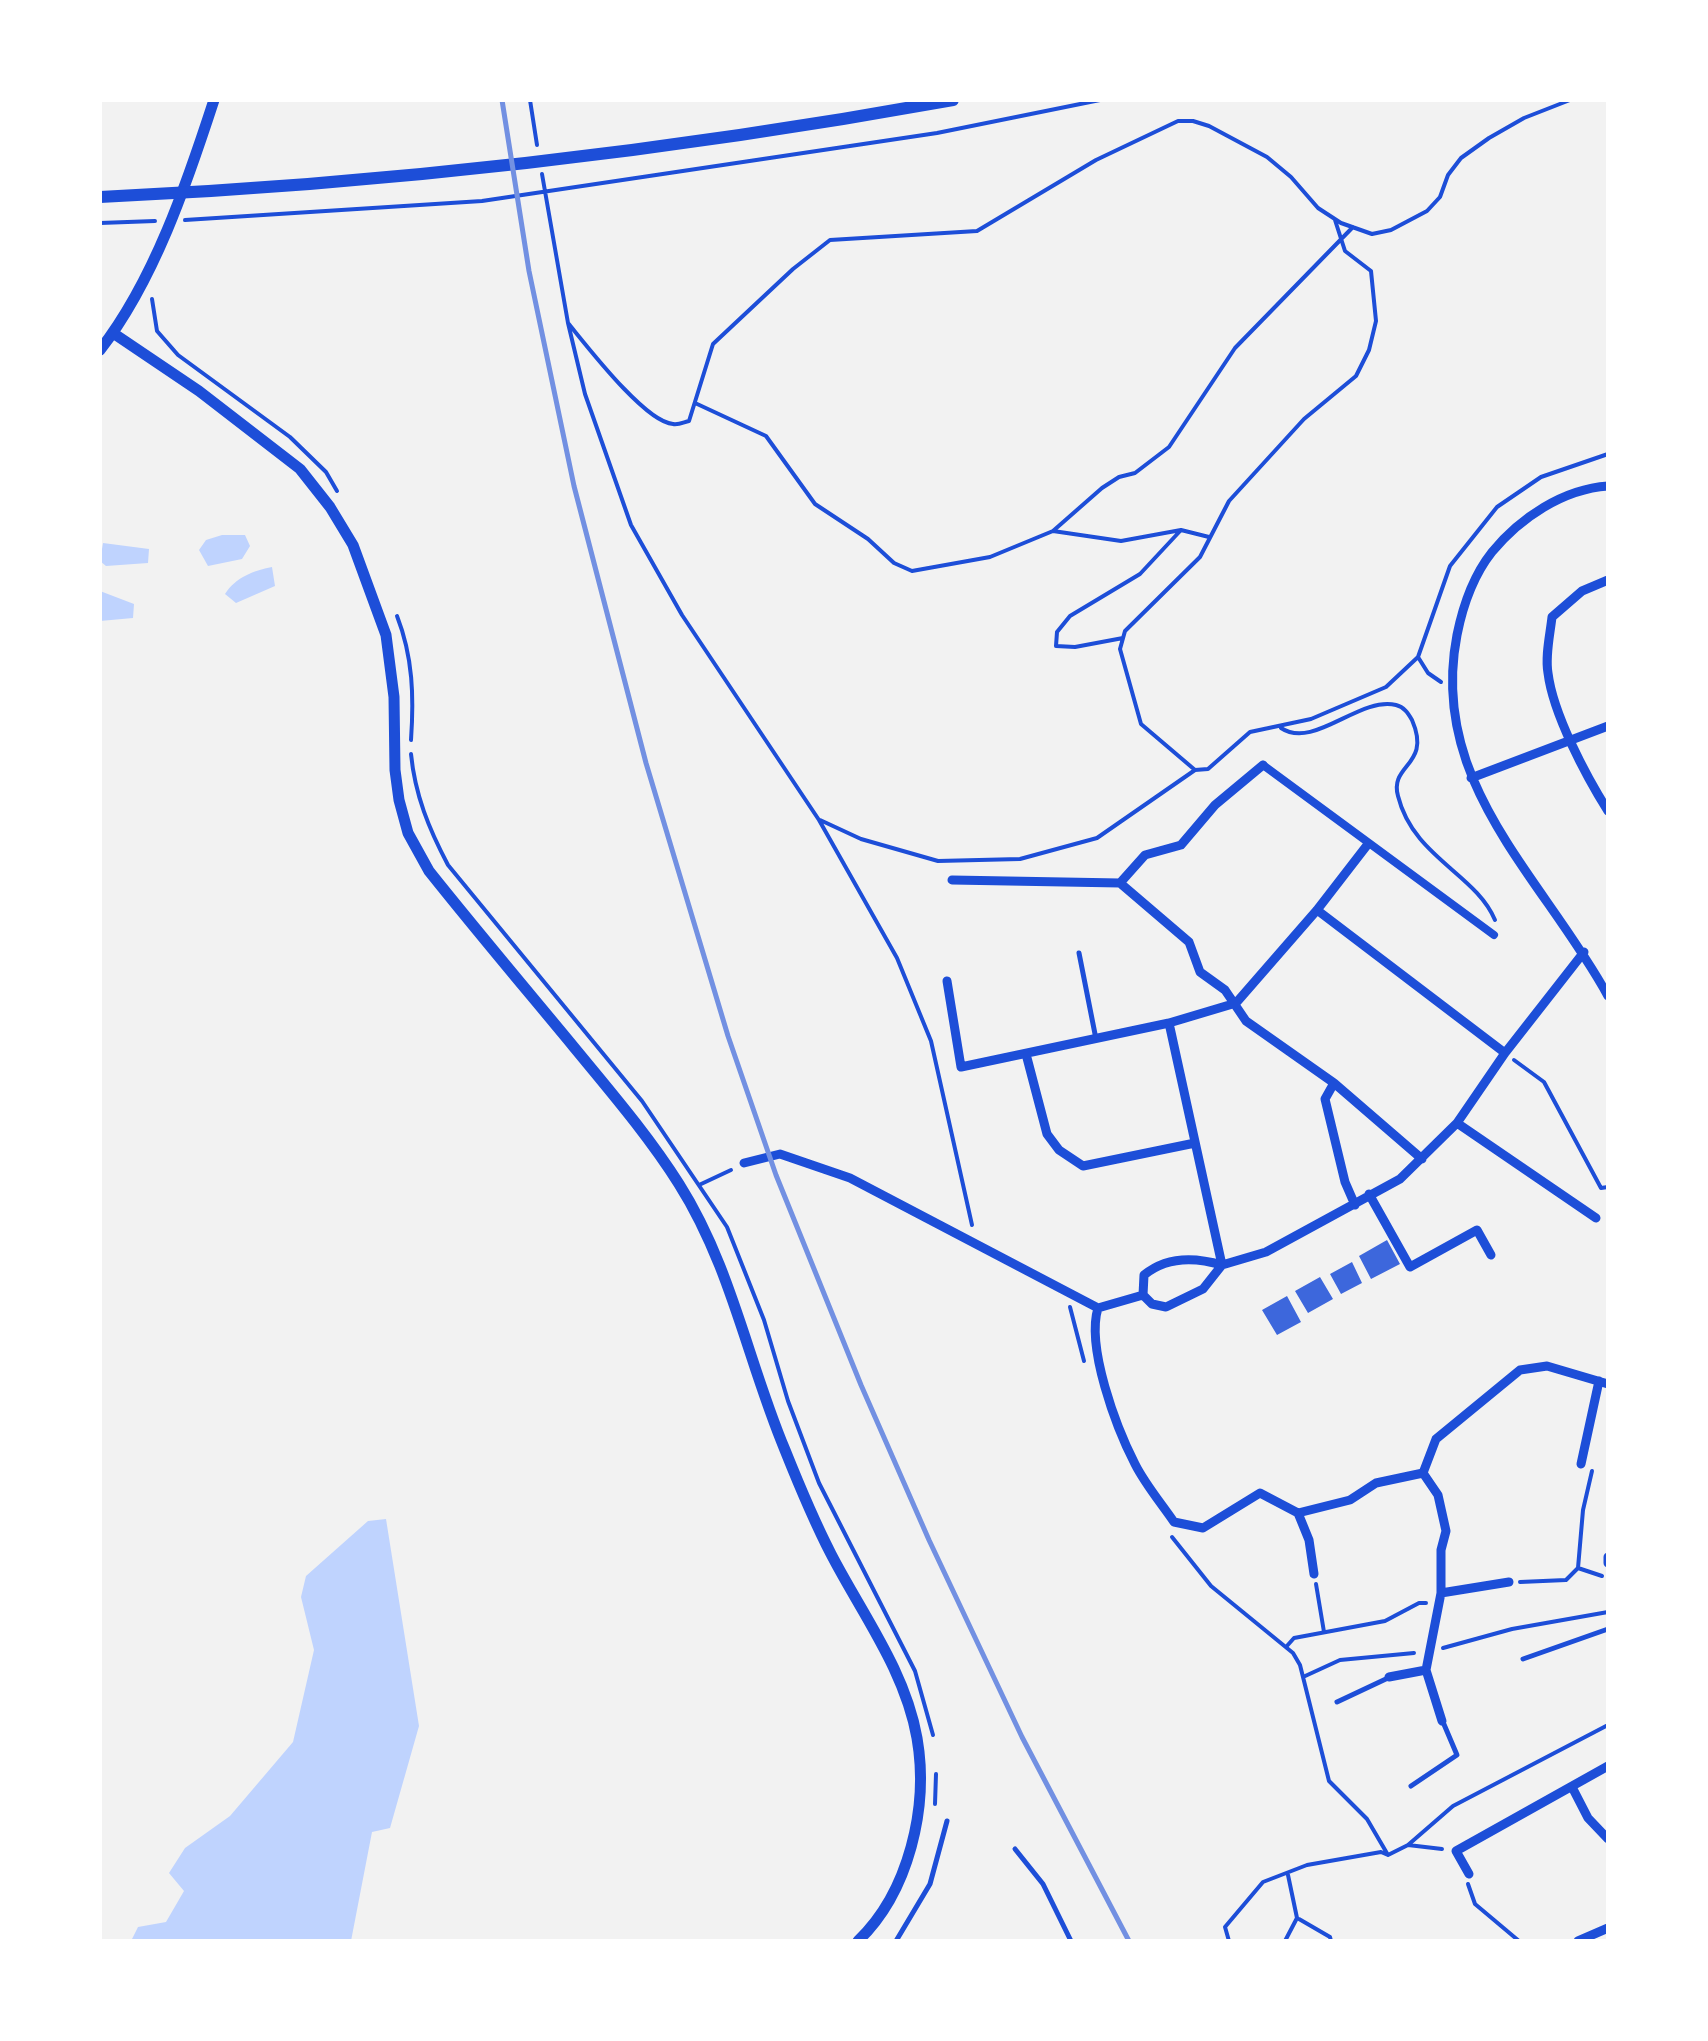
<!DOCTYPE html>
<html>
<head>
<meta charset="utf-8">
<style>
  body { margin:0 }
  #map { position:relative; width:1708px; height:2041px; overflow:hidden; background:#f2f2f2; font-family:Bitter,serif }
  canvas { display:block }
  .frame { position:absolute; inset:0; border:102px solid #fff; pointer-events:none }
</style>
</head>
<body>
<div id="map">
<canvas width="1708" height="2041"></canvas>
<div class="frame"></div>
</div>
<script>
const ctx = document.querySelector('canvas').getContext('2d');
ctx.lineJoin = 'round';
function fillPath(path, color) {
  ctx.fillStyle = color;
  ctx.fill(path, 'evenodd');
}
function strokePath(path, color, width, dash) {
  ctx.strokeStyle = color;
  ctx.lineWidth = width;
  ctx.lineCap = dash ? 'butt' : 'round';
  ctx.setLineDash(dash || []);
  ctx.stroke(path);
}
fillPath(new Path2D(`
  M222 535H245L250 546 242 559 208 566 199 550 206 540Z
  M103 543 149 549 148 563 106 566 100 561Z
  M272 567 275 586 236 603 225 594C236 577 253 571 272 567Z
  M100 591 134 604 133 618 100 621Z
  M386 1519 419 1726 390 1828 372 1832 351 1941H131L138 1927 166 1922 184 1891 169 1873 185 1848 230 1816 293 1742 314 1650 301 1597 306 1576 368 1521Z`), '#bfd3fe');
fillPath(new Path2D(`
  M1387 1240 1400 1264 1371 1279 1359 1256Z
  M1352 1262 1362 1283 1341 1294 1330 1274Z
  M1320 1277 1333 1299 1308 1313 1295 1291Z
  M1287 1296 1301 1322 1277 1335 1262 1310Z`), '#3d67dc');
strokePath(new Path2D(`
  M530 100 537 145
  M542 174 568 323 585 394 631 525 682 615 819 820 897 958 931 1041 972 1225
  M185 220 482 201 937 133 1100 100
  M100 223 155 221
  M152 299 157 331 178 355 290 437 326 472 337 491
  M568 323C587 346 645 422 673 424 679 425 684 422 689 421L713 344 793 269 830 240 977 231 1096 160 1178 121H1193L1209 126 1267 157 1291 177 1318 208 1341 223 1372 234 1391 230 1427 211 1440 197 1448 175 1461 158 1489 138 1524 118 1570 100
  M695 403 766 436 815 504 868 539 894 563 912 571 990 557 1053 531 1121 541 1181 530
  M1053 531 1102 488 1119 477 1135 473 1169 447 1235 348 1353 227
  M397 616C413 657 414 697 411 740
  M1123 638 1075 647 1056 646 1057 632 1070 616 1140 574 1181 530 1209 537
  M1418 657 1428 673 1441 682
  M1281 728C1314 750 1359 696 1396 705 1404 707 1408 713 1412 720 1432 766 1389 764 1398 796 1413 857 1476 874 1495 920
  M411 754C415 795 429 829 448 865L642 1101 727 1227 764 1320 788 1401 819 1483 915 1671 933 1735
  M1195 770 1141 724 1120 649 1125 631 1200 557 1229 501 1304 419 1356 376 1369 350 1376 321 1371 271 1345 251 1335 220
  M820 820 861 839 938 861 1020 859 1097 838 1195 770 1208 769 1250 732 1311 719 1386 687 1418 657 1450 566 1497 507 1541 477 1608 454
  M1514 1060 1544 1082 1601 1188 1608 1187
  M699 1185 731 1170
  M1070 1307 1084 1361
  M1172 1537 1211 1586 1293 1653 1300 1665 1329 1781 1367 1819 1388 1855
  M1578 1568 1602 1576
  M1520 1582 1566 1580 1578 1568 1583 1510 1592 1471
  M1316 1584 1324 1632
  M1286 1647 1294 1638 1385 1621 1419 1603H1426
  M1443 1648 1512 1629 1608 1612
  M1303 1677 1340 1660 1414 1653
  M935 1804 936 1774
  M1408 1845 1453 1806 1608 1725
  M1468 1884 1475 1904 1519 1941
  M1299 1919 1330 1937 1331 1941
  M1229 1941 1225 1927 1263 1882 1307 1865 1381 1852 1388 1855 1408 1845 1442 1849
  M1285 1941 1297 1918 1288 1875`), '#1d4ed8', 4);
strokePath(new Path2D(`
  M1079 953 1096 1039
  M1523 1659 1608 1629
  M1337 1702 1388 1678
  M1411 1786 1457 1755 1443 1722
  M1015 1849 1043 1884 1071 1941
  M896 1941 930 1884 947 1821`), '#1d4ed8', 5);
strokePath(new Path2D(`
  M1263 765 1494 935`), '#1d4ed8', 8);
strokePath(new Path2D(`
  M1608 486C1563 489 1520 518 1492 552 1473 576 1463 605 1457 635 1428 784 1543 877 1608 996
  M1608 580 1582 591 1552 617C1550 635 1545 656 1548 673 1553 714 1586 776 1608 811
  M1471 778 1608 726
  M952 880 1120 883 1189 942 1200 972 1225 990 1246 1021 1334 1083 1422 1159
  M1120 883 1145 855 1181 845 1215 805 1263 765
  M1317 910 1505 1053
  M947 981 961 1067 1169 1023 1236 1003
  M1236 1003 1317 910 1368 844
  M1169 1023 1222 1265
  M1026 1054 1047 1134 1059 1150 1083 1166 1195 1143
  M1334 1083 1325 1099 1345 1182 1355 1205
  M1457 1123 1596 1218
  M744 1163 780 1154 850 1178 1098 1308 1143 1295
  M1369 1194 1410 1267 1477 1230 1491 1255
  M1222 1265C1195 1257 1167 1256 1144 1275L1143 1295 1152 1304 1166 1307 1203 1289 1222 1265 1266 1252 1400 1179 1457 1123 1505 1053 1584 952
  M1098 1308C1086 1347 1116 1427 1135 1464 1145 1484 1161 1503 1174 1522L1203 1528 1260 1493 1298 1513 1350 1500 1376 1483 1423 1473
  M1581 1464 1599 1381
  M1298 1513 1309 1540 1314 1574
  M1608 1557V1563
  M1441 1593 1509 1582
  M1389 1677 1426 1670
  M1442 1721 1426 1670 1441 1593V1550L1446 1531 1438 1495 1423 1473 1436 1439 1520 1370 1547 1366 1608 1384
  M1572 1787 1588 1818 1608 1839
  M1469 1874 1456 1851 1608 1766
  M1578 1941 1608 1928`), '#1d4ed8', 9);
strokePath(new Path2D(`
  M113 333 199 391 300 469 330 507 353 545 386 635 394 697 395 770 399 800 408 833 429 871C476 930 525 988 573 1046 610 1091 648 1135 679 1184 731 1266 748 1362 785 1450 799 1485 814 1521 831 1554 862 1614 905 1670 917 1738 929 1807 909 1892 858 1941
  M100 350C154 281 187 183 214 100`), '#1d4ed8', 11);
strokePath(new Path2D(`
  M100 197C386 184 671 151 953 100`), '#1d4ed8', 12);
strokePath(new Path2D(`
  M502 100 529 271 574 486 646 763 728 1036 776 1175 861 1385 929 1540 1022 1737 1129 1941`), '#7290e2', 5);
</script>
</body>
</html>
